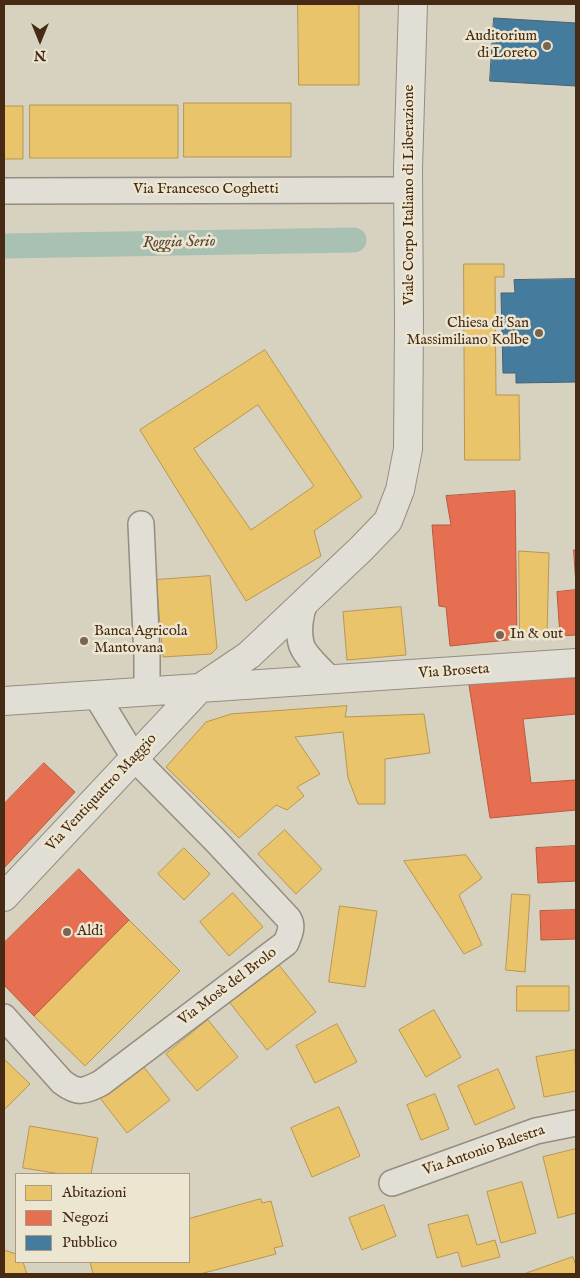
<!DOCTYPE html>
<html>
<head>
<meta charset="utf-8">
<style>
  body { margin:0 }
  #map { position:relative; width:580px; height:1278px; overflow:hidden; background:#d7d2c0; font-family:"IM FELL English",serif }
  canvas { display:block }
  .frame { position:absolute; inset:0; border:5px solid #472a13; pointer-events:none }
  .legend { position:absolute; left:15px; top:1173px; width:175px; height:90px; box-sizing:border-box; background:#ece5d0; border:1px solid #aa9a84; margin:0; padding:6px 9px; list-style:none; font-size:15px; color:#472a13 }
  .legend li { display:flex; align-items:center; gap:10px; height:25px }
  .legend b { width:25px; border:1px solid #aa9a84 }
  .north { position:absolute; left:15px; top:15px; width:50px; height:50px; -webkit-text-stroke:4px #ece5d0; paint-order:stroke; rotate:180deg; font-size:14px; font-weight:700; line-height:20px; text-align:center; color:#472a13 }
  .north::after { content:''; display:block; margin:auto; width:18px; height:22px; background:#472a13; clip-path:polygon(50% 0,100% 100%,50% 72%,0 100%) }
</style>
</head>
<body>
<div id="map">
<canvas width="580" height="1278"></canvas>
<div class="frame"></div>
<ul class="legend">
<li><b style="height:14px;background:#e9c46a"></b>Abitazioni</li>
<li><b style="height:14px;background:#e76f51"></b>Negozi</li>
<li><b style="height:14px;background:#457b9d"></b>Pubblico</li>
</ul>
<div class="north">N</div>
</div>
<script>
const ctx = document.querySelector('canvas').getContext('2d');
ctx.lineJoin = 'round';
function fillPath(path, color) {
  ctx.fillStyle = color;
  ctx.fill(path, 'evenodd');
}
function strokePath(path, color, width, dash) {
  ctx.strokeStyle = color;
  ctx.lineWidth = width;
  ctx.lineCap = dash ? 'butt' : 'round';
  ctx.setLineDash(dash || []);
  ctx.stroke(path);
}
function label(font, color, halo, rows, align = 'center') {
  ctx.font = font + ' "IM FELL English",serif';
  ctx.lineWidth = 5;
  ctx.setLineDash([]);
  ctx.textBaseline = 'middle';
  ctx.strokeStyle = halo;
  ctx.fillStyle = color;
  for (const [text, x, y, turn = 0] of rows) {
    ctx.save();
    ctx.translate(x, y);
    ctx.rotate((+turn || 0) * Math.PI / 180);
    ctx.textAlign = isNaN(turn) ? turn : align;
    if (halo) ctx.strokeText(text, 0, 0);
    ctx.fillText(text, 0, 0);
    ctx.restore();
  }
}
const homes = new Path2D(`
  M298 4H359V85H299Z
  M184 103H291V157H184Z
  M30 105H178V158H30Z
  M4 106H23V159H4Z
  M464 264H504V277H495L496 395H519L520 460H465Z
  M265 350 362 497 314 531 321 556 246 601 140 430ZM258 405 314 486 251 530 194 449Z
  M519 551 549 553 547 636 520 638Z
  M210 576 217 648 211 654 163 657 156 580Z
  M401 607 406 655 347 660 343 612Z
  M347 706 345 717 424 714 430 753 385 759V804H358L348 778 343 732 295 737 320 774 297 787 304 796 287 810 276 805 239 838 166 767 206 722 231 714Z
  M285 830 322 869 296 894 258 854Z
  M184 848 210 874 184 900 158 874Z
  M466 855 482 878 459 895 482 945 464 954 404 861Z
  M233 893 263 927 229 956 200 922Z
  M512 894 530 895 525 972 506 970Z
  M340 906 377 911 365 987 329 982Z
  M129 920 180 971 85 1066 34 1016Z
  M279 965 316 1012 267 1050 230 1003Z
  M517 986H569V1011H517Z
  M434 1010 461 1057 426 1077 399 1030Z
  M208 1020 238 1057 197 1091 166 1054Z
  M337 1024 357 1062 315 1083 296 1046Z
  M575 1050 576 1091 544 1097 536 1057Z
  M4 1059 30 1084 4 1110Z
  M143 1066 170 1100 127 1133 100 1098Z
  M498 1069 515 1108 475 1125 458 1086Z
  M435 1094 449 1129 421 1140 407 1105Z
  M339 1107 360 1156 312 1177 291 1128Z
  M30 1126 98 1138 91 1174H61L23 1168Z
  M576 1149V1213L558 1218 543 1157Z
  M522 1182 536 1233 501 1243 487 1192Z
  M261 1199 262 1203 271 1201 283 1246 274 1248 276 1254 200 1274H93L90 1262H189V1219Z
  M384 1205 396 1236 362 1250 349 1218Z
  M468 1215 477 1245 495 1240 500 1257 462 1267 458 1252 437 1258 428 1225Z
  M4 1250 16 1254V1262H23L27 1274H4Z
  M573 1257 576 1266V1274H524Z`);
fillPath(homes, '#e9c46a');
strokePath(homes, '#b89650', 1);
const shops = new Path2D(`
  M515 491 517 639 450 646 446 607 439 606 432 525H451L446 496Z
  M574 550H576V585Z
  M576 590V635L560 636 557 592Z
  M576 675V714L523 719 531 783 576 780V810L490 818 469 685Z
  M44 763 75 792 4 868V804Z
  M576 846V881L538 883 536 848Z
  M79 869 129 920 34 1016 4 985V943Z
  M576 910V939L541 940 540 911Z`);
fillPath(shops, '#e76f51');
strokePath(shops, '#b75a3e', 1);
const public = new Path2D(`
  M494 18 576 23V86L490 81Z
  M576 279V382L516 383V373H503L501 293H515L514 280Z`);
fillPath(public, '#457b9d');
strokePath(public, '#466374', 1);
strokePath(new Path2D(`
  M4 246 354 240`), '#a8c1b2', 25);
const minor = new Path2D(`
  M4 191 408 190
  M141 524 147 657V691
  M305 603C300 614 298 631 301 643 303 654 323 672 331 680
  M4 1017 62 1082C78 1094 83 1092 101 1083L286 943C289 935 294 926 288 918L215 840 135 759 96 695
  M392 1183 536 1131 576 1123`);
const tertiary = new Path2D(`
  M4 701 576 663
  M4 897 200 688 249 655 361 549 388 521 400 490 408 449 409 325 408 168 413 4`);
strokePath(minor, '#948d80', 28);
strokePath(tertiary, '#948d80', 30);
strokePath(minor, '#e1ded5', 25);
strokePath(tertiary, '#e1ded5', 28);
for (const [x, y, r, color] of [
  [547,46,5,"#796550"],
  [539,333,5,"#796550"],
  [500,635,5,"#796550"],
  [84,641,5,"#796550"],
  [67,932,5,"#796550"]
]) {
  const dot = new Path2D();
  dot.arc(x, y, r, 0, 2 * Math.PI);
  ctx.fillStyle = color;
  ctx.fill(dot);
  strokePath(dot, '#ece5d0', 2);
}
label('15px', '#472a13', '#ece5d0', [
  ["Auditorium",537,37,"right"],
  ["di Loreto",537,54,"right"],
  ["Chiesa di San",529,324,"right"],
  ["Massimiliano Kolbe",529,341,"right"],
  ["Banca Agricola",94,632],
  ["Mantovana",94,649],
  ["In & out",510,635],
  ["Aldi",77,932]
], 'left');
label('15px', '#472a13', '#ece5d0', [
  ["Via Francesco Coghetti",206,190],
  ["Viale Corpo Italiano di Liberazione",410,195,-90],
  ["Via Broseta",454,672,-4],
  ["Via Ventiquattro Maggio",102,793,-47],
  ["Via Mosè del Brolo",228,987,-37],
  ["Via Antonio Balestra",484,1151,-19]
]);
label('italic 16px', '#564732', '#ece5d0', [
  ["Roggia Serio",179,243,-1]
]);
</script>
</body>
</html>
